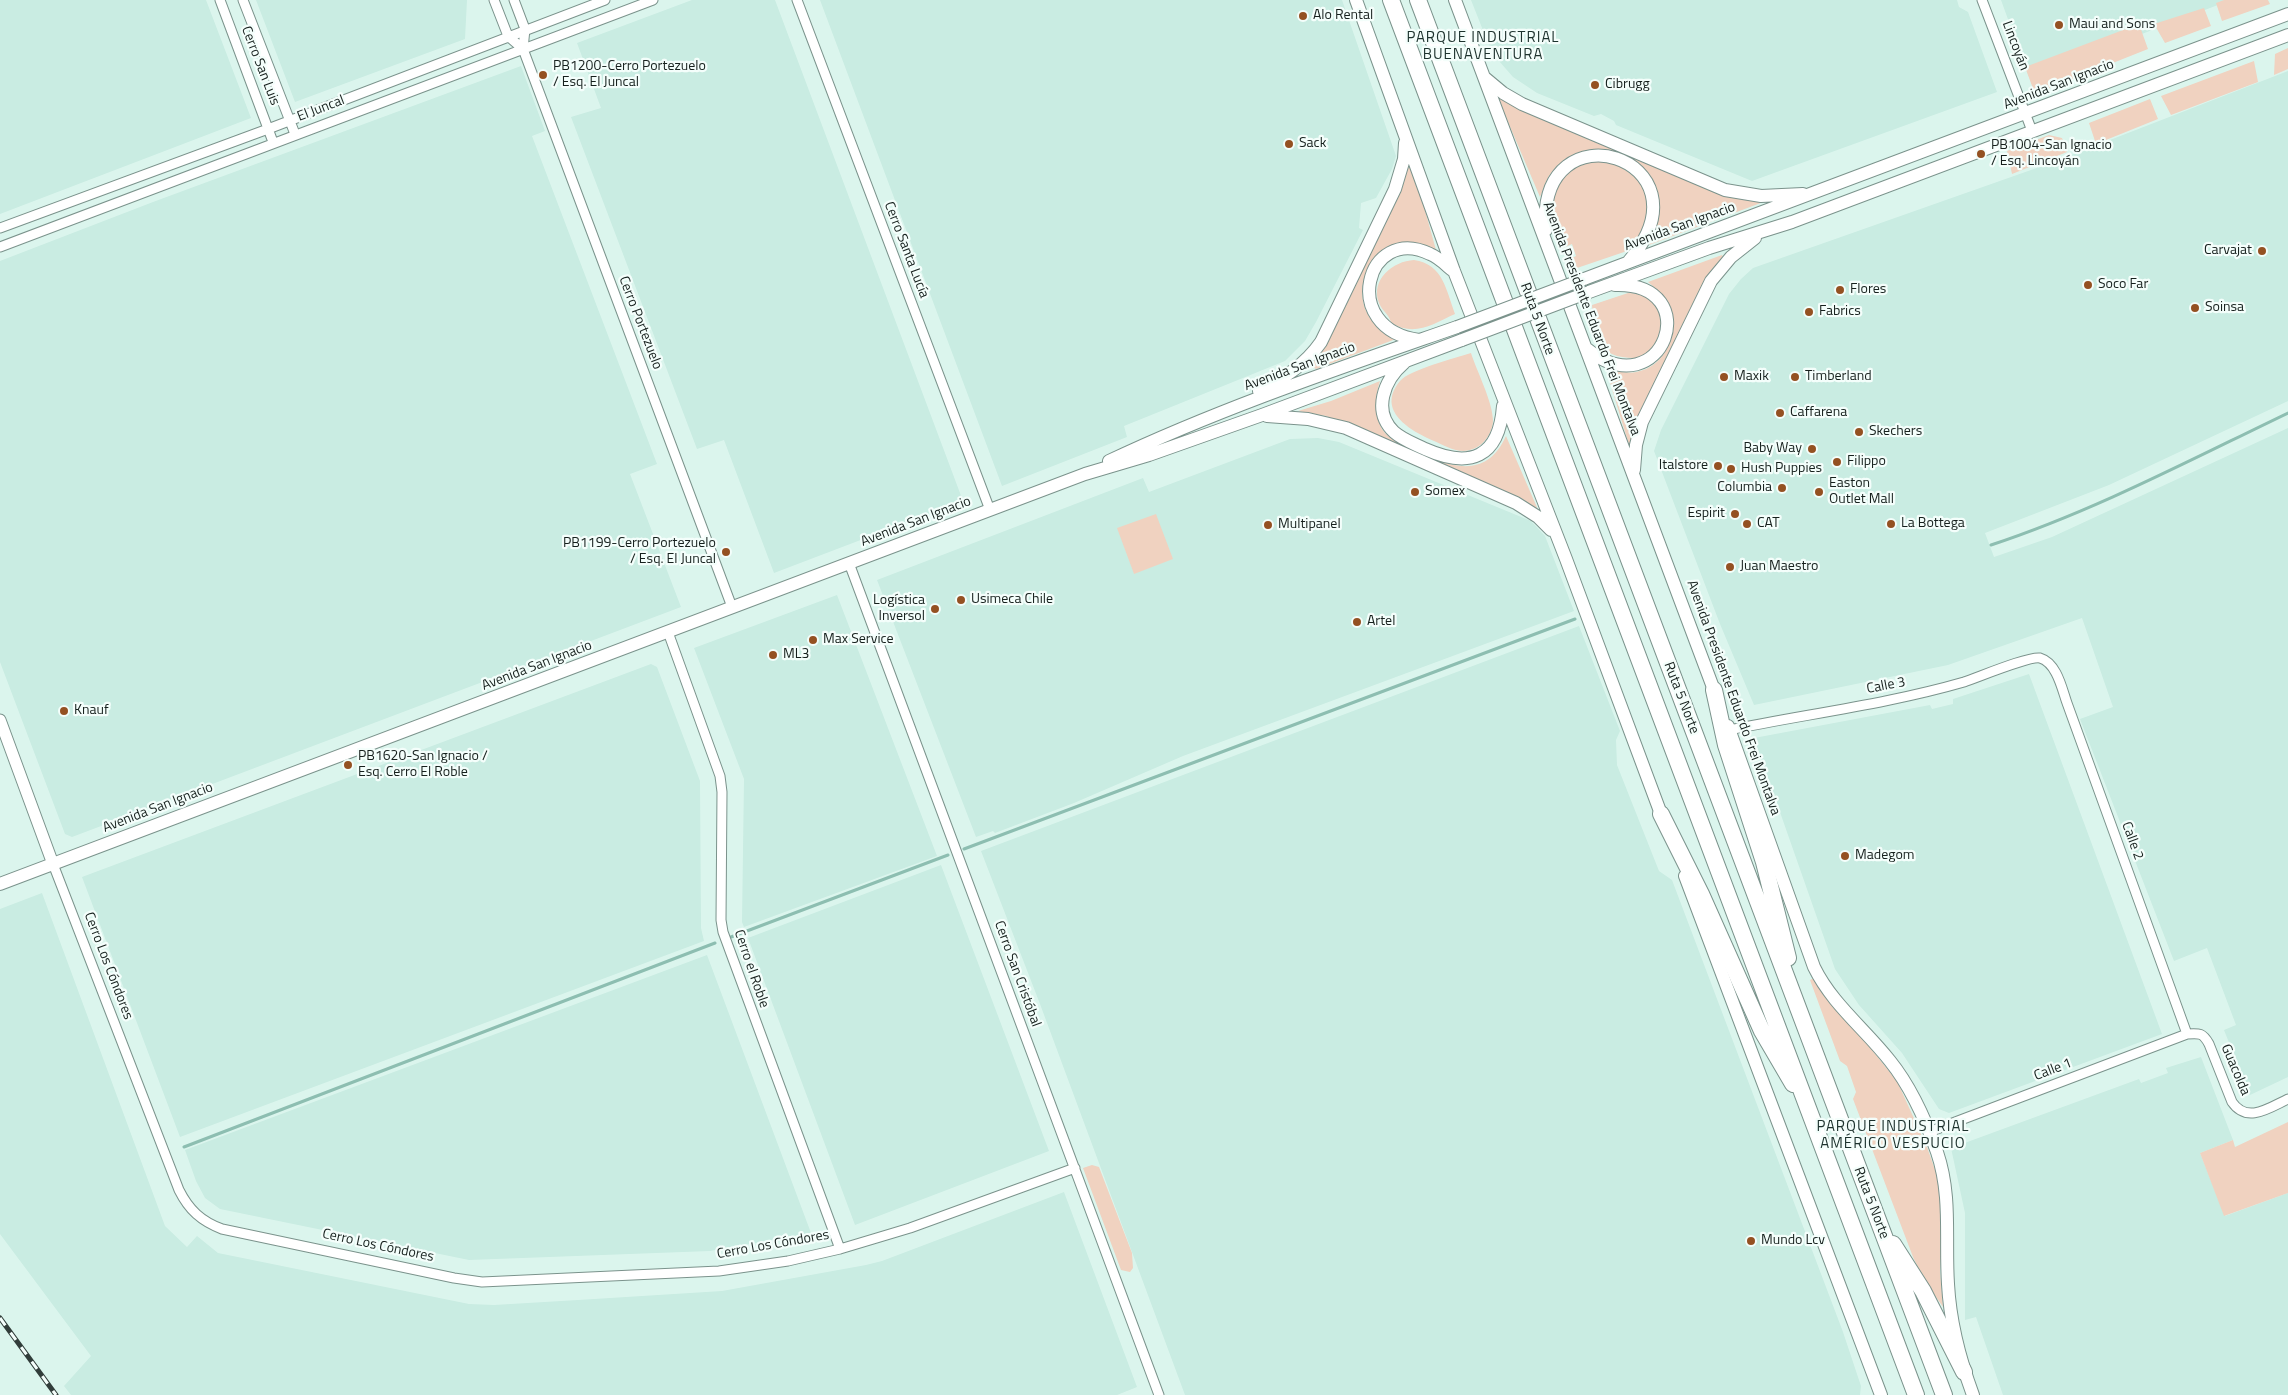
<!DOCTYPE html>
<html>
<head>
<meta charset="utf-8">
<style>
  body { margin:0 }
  canvas { display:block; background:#dbf5ed }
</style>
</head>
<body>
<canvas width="2288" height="1395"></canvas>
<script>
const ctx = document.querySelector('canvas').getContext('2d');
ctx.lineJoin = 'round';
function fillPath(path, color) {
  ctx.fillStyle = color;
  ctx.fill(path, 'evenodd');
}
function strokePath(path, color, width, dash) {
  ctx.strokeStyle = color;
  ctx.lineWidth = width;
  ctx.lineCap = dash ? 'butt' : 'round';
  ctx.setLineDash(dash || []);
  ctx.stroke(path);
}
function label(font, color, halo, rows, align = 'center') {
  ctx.font = font + ' "Titillium Web",sans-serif';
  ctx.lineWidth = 4.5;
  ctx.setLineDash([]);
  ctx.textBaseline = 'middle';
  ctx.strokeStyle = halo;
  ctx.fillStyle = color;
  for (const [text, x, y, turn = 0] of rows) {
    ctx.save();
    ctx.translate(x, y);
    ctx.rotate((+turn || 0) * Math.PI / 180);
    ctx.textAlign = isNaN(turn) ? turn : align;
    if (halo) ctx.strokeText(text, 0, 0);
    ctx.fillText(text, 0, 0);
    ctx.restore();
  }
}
fillPath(new Path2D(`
  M0 0H206L251 118 0 214Z
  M256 0H467L465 39 295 102Z
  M692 0H775L963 501 774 573 724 440 697 449 571 117 601 108 577 43Z
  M820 0H1342L1396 156 1392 169 1376 198 1361 203 1359 228 1363 230 1316 322 1305 341 1285 361 1124 426 1127 437 1002 486Z
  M1471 0H1957L1959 7 1968 12 1997 92 1752 181 1616 125 1614 121 1601 114 1594 116 1537 93 1513 77 1492 53Z
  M2001 0H2231L2029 77Z
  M521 66 545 131 532 136 657 464 630 474 681 607 72 837 65 834 0 662V261L153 202Z
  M2288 71V401L2109 485 1985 533 1994 557 2052 537 2288 428V1077L2250 1095 2224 1030 2236 1025 2207 948 2174 961 2080 719 2113 707 2082 618 1948 665 1754 705 1720 624 1654 451 1661 430 1729 294 1741 279 1753 268 2048 164Z
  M1318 438 1339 442 1531 521 1545 536 1574 611 1183 756 1074 803 995 833 993 831 976 837 877 580 1143 478 1149 492 1290 439Z
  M837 595 937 856 744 927 742 922 744 779 694 648Z
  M1579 626 1620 731 1616 740 1617 765 1659 871 1672 880 1843 1332 1861 1386 1860 1395H1185L1040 1004 981 851Z
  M651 664 657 667 700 781 701 928 704 941 180 1137 82 877Z
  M2029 674 2162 1034 1949 1113 1939 1109 1902 1053 1859 1005 1835 969 1754 738 1930 705 1932 709 1953 704V699Z
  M941 865 1049 1151 855 1225 748 938Z
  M42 893 165 1226 187 1247 197 1236 218 1253 469 1304 494 1305 578 1300 722 1291 866 1265 882 1261 1064 1192 1137 1387 1117 1395H71L64 1386 91 1356 0 1234V909Z
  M707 955 811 1233 710 1251 469 1260 220 1209 205 1198 196 1181 185 1150Z
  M2201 1057 2233 1140 2200 1153 2225 1216 2288 1193V1395H2003L1976 1317 1965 1320V1213L1951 1148 2139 1079 2141 1083 2168 1073 2166 1068Z`), '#c9ece2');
fillPath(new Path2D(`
  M2224 0H2268L2270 4 2222 21 2216 3Z
  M2204 8 2211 26 2165 43 2154 24Z
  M2139 24 2148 49 2035 94 2025 67Z
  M2288 48V69L2274 75 2275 54Z
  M2254 61 2258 82 2171 115 2161 96Z
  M1496 94 1766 201 1649 245C1690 169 1592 114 1549 176 1545 182 1543 191 1540 197Z
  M2150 99 2158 119 2096 144 2089 123Z
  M2049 135 2062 138 2067 152 2012 174 2007 151Z
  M1611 161 1639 179 1648 196 1646 227 1630 250 1577 268 1572 258 1576 256 1572 244 1563 248 1551 216 1558 179 1581 162Z
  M1410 167 1423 203 1436 250C1365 223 1333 311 1396 339L1316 369 1310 365 1321 352 1406 169Z
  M1722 255 1723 257 1638 420 1629 445 1605 366C1659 395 1701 321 1648 282Z
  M1414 260C1443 264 1446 290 1455 314 1433 324 1415 337 1391 323 1390 315 1382 311 1379 303 1370 280 1393 261 1414 260Z
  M1628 293C1657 293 1671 319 1657 344 1654 350 1641 358 1635 358 1597 358 1594 338 1592 305Z
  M1471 353C1477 372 1493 402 1493 421 1492 437 1479 451 1463 451 1454 451 1443 445 1434 441 1411 431 1375 411 1400 381 1409 370 1455 358 1471 353Z
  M1380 381C1375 397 1373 414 1382 429 1390 441 1405 446 1417 452 1451 467 1486 480 1506 436L1539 512 1477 480 1326 416 1298 411 1331 401Z
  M1156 514 1173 559 1134 574 1117 528Z
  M1814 978 1897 1081 1927 1147 1940 1184 1943 1225 1940 1271 1943 1307 1924 1280 1913 1257 1853 1099 1856 1092 1847 1066 1840 1061 1810 980Z
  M2288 1122V1193L2224 1216 2200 1153 2233 1140 2235 1147Z
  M1092 1165 1099 1167 1132 1253 1133 1268 1130 1272 1121 1270 1083 1168Z`), '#f0d2c0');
strokePath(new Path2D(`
  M1991 545C2094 511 2190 460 2288 413
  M964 849 1575 619
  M731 937 948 855
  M184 1147 715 943`), '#8dbeb1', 3);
const minor = new Path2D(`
  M220 0 273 142
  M243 0 295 134
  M494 0 508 36 523 49 732 607
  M514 0 525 29 523 49
  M797 0 990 510
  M1982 0 2032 131
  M0 228 268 129 605 0
  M0 247 653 0
  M849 563 1159 1395
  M668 632 720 776 722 792 721 920 723 932 840 1249
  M1729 730C1807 714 1888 704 1964 682 1979 677 2029 656 2040 658 2057 663 2062 689 2067 703L2187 1034
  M53 864 179 1190C189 1210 201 1221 222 1229L454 1278 482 1282 719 1271 788 1261 840 1249 910 1228 1075 1168
  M1929 1132 2187 1034C2200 1033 2203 1033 2209 1044L2232 1102C2247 1124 2269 1108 2288 1099`);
const tertiary = new Path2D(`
  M0 720 53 864`);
const secondary = new Path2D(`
  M1356 0 1454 271 1566 559 1664 822
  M1455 0 1717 698
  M1485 78 1503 93 1522 104 1725 190 1761 196 1803 194
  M1546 230C1535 102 1717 157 1629 261
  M1584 279 2288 14
  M1589 292 1709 248 1792 222 2288 35
  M1419 340C1338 329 1366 223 1430 254 1438 257 1445 264 1452 270
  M1587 349C1663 410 1708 282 1615 285
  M1404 363C1384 380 1372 411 1394 432 1403 440 1415 444 1425 449 1470 469 1499 458 1503 406
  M1259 391C1284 378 1305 365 1321 342L1395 189 1404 159 1405 143
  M1267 416 1308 419 1346 428 1516 503 1538 517 1551 530
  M1109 461C1221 408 1340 368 1457 327
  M1634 470 1636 445 1642 422 1711 281 1731 257 1755 238
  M1728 726 1814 967C1832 1004 1865 1029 1890 1061 1911 1087 1926 1121 1937 1152 1952 1196 1945 1239 1948 1284 1950 1322 1960 1360 1973 1395
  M1685 876 1881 1395
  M0 884 1085 474 1149 455 1262 415 1462 340`);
const motorway = new Path2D(`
  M1391 0 1916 1395
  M1418 0 1944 1395
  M1714 690 1726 745 1764 862 1788 958
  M1661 814 1701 894 1762 1031 1793 1084
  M1893 1244 1923 1291 1964 1372`);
strokePath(minor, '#7b938c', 11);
strokePath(tertiary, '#7b938c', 13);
strokePath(secondary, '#7b938c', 14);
strokePath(motorway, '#7b938c', 18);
strokePath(minor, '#fff', 9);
strokePath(tertiary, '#fff', 11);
strokePath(secondary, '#fff', 12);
strokePath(motorway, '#fff', 16);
const rail = new Path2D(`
  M0 1318 56 1395`);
strokePath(rail, '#313d3a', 5);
strokePath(rail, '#f4fefb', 3, [9]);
const secondaryBridge = new Path2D(`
  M1457 327 1584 279
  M1462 340 1589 292`);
strokePath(secondaryBridge, '#7b938c', 14, []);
strokePath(secondaryBridge, '#fff', 12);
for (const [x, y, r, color] of [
  [1303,16,5,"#945122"],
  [2059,25,5,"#945122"],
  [543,75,5,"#945122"],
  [1595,85,5,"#945122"],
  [1289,144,5,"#945122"],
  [1981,154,5,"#945122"],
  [2262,251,5,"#945122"],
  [2088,285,5,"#945122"],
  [1840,290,5,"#945122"],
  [2195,308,5,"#945122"],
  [1809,312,5,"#945122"],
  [1724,377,5,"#945122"],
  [1795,377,5,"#945122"],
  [1780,413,5,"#945122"],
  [1859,432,5,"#945122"],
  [1812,449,5,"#945122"],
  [1837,462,5,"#945122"],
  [1718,466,5,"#945122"],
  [1731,469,5,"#945122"],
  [1782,488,5,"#945122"],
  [1415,492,5,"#945122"],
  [1819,492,5,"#945122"],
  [1735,514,5,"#945122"],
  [1747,524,5,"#945122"],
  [1891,524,5,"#945122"],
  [1268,525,5,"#945122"],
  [726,552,5,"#945122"],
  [1730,567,5,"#945122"],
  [961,600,5,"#945122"],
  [935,609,5,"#945122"],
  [1357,622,5,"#945122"],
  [813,640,5,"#945122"],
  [773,655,5,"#945122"],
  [64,711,5,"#945122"],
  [348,765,5,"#945122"],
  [1845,856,5,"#945122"],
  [1751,1241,5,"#945122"]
]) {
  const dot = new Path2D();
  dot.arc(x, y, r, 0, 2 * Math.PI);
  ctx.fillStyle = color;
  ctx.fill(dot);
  strokePath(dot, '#f4fefb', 2);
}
label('14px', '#16201d', '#f4fefb', [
  ["Alo Rental",1313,16],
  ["Maui and Sons",2069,25],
  ["PB1200-Cerro Portezuelo",553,67],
  ["/ Esq. El Juncal",553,83],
  ["Cibrugg",1605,85],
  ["Sack",1299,144],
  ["PB1004-San Ignacio",1991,146],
  ["/ Esq. Lincoyán",1991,162],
  ["Carvajat",2252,251,"right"],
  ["Soco Far",2098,285],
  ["Flores",1850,290],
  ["Soinsa",2205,308],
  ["Fabrics",1819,312],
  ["Maxik",1734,377],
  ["Timberland",1805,377],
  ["Caffarena",1790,413],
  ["Skechers",1869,432],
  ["Baby Way",1802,449,"right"],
  ["Filippo",1847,462],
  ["Italstore",1708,466,"right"],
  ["Hush Puppies",1741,469],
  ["Easton",1829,484],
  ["Outlet Mall",1829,500],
  ["Columbia",1772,488,"right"],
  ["Somex",1425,492],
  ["Espirit",1725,514,"right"],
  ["CAT",1757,524],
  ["La Bottega",1901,524],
  ["Multipanel",1278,525],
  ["PB1199-Cerro Portezuelo",716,544,"right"],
  ["/ Esq. El Juncal",716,560,"right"],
  ["Juan Maestro",1740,567],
  ["Usimeca Chile",971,600],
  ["Logística",925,601,"right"],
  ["Inversol",925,617,"right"],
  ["Artel",1367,622],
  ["Max Service",823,640],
  ["ML3",783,655],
  ["Knauf",74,711],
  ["PB1620-San Ignacio /",358,757],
  ["Esq. Cerro El Roble",358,773],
  ["Madegom",1855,856],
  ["Mundo Lcv",1761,1241]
], 'left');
label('14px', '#16201d', '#f4fefb', [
  ["Lincoyán",2015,46,69],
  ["Cerro San Luis",260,66,69],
  ["Avenida San Ignacio",2059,85,-21],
  ["El Juncal",321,109,-21],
  ["Avenida San Ignacio",1680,227,-20],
  ["Cerro Santa Lucía",906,250,69],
  ["Ruta 5 Norte",1537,319,70],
  ["Avenida Presidente Eduardo Frei Montalva",1591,319,69],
  ["Cerro Portezuelo",640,323,69],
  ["Avenida San Ignacio",1300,367,-20],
  ["Avenida San Ignacio",916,522,-21],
  ["Avenida San Ignacio",537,666,-21],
  ["Calle 3",1886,686,-11],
  ["Ruta 5 Norte",1681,698,69],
  ["Avenida Presidente Eduardo Frei Montalva",1733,698,70],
  ["Avenida San Ignacio",158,808,-21],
  ["Calle 2",2132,841,70],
  ["Cerro Los Cóndores",108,966,69],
  ["Cerro el Roble",751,969,71],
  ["Cerro San Cristóbal",1017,974,70],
  ["Calle 1",2053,1070,-21],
  ["Guacolda",2235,1070,67],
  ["Ruta 5 Norte",1871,1203,69],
  ["Cerro Los Cóndores",773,1245,-10],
  ["Cerro Los Cóndores",378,1246,12]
]);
ctx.letterSpacing = '1px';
label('15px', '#1d322d', '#f4fefb', [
  ["PARQUE INDUSTRIAL",1483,38],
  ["BUENAVENTURA",1483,55],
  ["PARQUE INDUSTRIAL",1893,1127],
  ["AMÉRICO VESPUCIO",1893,1144]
]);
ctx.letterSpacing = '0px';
</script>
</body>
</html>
